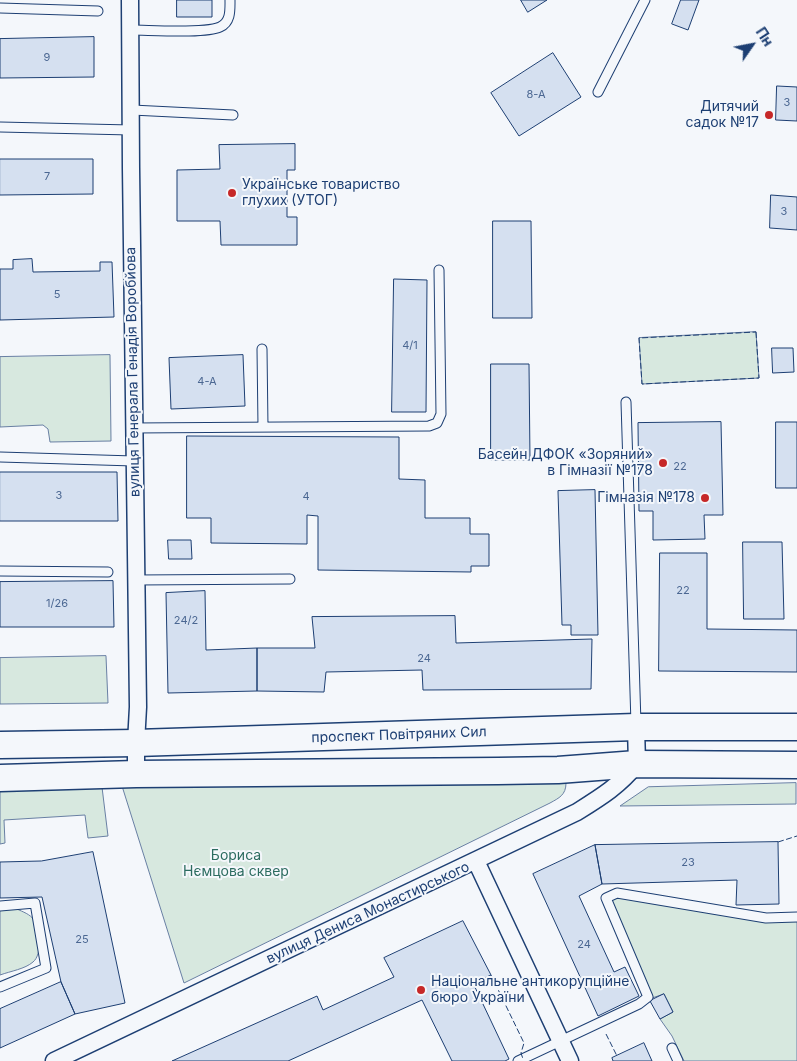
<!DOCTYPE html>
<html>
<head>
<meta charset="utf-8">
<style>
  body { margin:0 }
  #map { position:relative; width:797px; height:1061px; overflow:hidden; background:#f4f7fb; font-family:Inter,sans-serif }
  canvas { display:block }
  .north { position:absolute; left:727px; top:20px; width:50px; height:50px; -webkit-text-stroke:4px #f4f7fb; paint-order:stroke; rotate:57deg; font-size:14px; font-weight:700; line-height:20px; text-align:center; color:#1d3f73 }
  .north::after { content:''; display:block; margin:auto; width:18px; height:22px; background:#1d3f73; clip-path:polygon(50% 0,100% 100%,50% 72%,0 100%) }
</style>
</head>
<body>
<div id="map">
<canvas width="797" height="1061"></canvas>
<div class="north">Пн</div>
</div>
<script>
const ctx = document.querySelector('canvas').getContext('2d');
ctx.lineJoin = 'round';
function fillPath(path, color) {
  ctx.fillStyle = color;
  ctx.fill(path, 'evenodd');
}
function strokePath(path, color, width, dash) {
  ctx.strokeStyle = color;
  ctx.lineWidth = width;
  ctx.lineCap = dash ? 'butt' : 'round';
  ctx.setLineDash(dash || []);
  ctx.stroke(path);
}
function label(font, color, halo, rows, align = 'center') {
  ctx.font = font + ' Inter,sans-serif';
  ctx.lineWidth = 4;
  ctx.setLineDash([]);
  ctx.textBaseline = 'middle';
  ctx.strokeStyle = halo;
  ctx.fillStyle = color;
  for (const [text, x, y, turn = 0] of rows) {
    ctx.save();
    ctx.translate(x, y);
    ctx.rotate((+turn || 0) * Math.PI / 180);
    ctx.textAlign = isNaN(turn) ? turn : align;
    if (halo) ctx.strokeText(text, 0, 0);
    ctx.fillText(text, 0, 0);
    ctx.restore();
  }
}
const green = new Path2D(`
  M756 332 759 378 642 384 639 338Z
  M110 355 111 441 50 442 48 429 43 425 0 427V357Z
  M106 656 108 703 0 704V658Z
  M558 779 566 783C566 795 559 798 550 803L184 983 122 786Z
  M796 783V804L620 806 648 787Z
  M102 787 108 836 88 838 85 815 4 820 5 843 0 844V791Z
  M617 893 710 908 797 917V1061H684L672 1036 660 1019 673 1012 664 994 652 998 606 898Z
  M17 909C23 912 30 914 34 920 39 929 43 954 33 962 25 969 11 971 0 975V910Z`);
fillPath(green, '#d7e8df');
strokePath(green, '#687fa3', 1);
const building = new Path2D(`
  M177 0H212V17H177Z
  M521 0H547L528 12Z
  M681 0H699L688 30 672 24Z
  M94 37V77L0 78V39Z
  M553 53 581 97 519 136 491 93Z
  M777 86 797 87V121L776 120Z
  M295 144V170H287V217H297V245H221L220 221H177V170L220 169 219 145Z
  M0 159H93V194L0 195Z
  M771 195 797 197V230L770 228Z
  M493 221H531L532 318H493Z
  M32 259 33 272 100 271V262H112L114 317 0 320V269H13V260Z
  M394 279 427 280 426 412H392Z
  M772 348H793L794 372 773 373Z
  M243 355 245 406 171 409 169 358Z
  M491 364H529L530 460H491Z
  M721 422 723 515H704L705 539 653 540V511H639L638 423Z
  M776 422H797V488H776Z
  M187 436 399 437V479L425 480V518H470V534H489V566H471V572L318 570V516L307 515V544L211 543V518H187Z
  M0 472H117L118 521H0Z
  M595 490 598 635H571V625H562L558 491Z
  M168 540H191L192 559H169Z
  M743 542H782L784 619H744Z
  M660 553H707V629L797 630V672L659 671Z
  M113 581 114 627H0V582Z
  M205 591 206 650 257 648V691L168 693 166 593Z
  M455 616 456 643 592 639 591 689 423 690 422 670 326 672 324 692 257 691V648H315L312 617Z
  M778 842 779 904 736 905 737 880 602 884 595 845Z
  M595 845 602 884 579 896 614 972 625 967 639 996 598 1016 533 874Z
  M93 852 125 1003 75 1014 61 982 42 897 0 898V862L41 861Z
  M463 921 491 975 473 983 509 1059 505 1061H452L422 1000 288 1061H172L317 996 323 1010 394 977 384 958Z
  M61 982 75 1014 0 1048V1009Z
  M664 994 673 1012 660 1019 650 1001Z
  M644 1043 652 1061H613L612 1058Z`);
fillPath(building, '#d5e0f0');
strokePath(building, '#1d3f73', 1);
const service = new Path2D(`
  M0 8 98 11
  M131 30C150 30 205 34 220 27 231 22 230 10 230 0
  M598 92 645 0
  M132 110 233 115
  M0 127 131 130
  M262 349 263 427
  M626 402 636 724
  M134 428 429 426 437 423 441 414 439 270
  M0 457 134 461
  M0 571 108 572
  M136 580 290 579
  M0 906 35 903 46 968 0 987
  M672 1048 678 1061
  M518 1061 639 1004 648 997 606 898 617 893 766 918 797 917`);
const minor = new Path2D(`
  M130 0 131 168 138 707 136 743V774
  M476 861 570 1061
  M54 1061 577 812C601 797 619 786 637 764L636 727`);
const primary = new Path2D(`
  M0 745 136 743 636 727H797
  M0 778 136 774 498 771 558 770 637 764 797 765`);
strokePath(service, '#1d3f73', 11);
strokePath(minor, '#1d3f73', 19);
strokePath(primary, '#1d3f73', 29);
strokePath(service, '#f4f7fb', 9);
strokePath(minor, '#f4f7fb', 16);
strokePath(primary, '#f4f7fb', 26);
strokePath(new Path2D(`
  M756 332 759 378 642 384 639 338Z
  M778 842 797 836
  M491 975 524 1043 521 1053 523 1059
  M606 1034 617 1056`), '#1d3f73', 1, [6, 2.5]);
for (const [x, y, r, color] of [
  [769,115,5,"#c62828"],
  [232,193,5,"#c62828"],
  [663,463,5,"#c62828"],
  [705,498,5,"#c62828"],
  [421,990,5,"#c62828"]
]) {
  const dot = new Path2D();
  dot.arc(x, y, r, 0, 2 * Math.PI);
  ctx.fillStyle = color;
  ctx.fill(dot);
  strokePath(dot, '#f4f7fb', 2);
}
label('11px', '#4b6792', null, [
  ["9",47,58],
  ["8-А",536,95],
  ["3",787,103],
  ["7",47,177],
  ["3",784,212],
  ["5",57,295],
  ["4/1",410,346],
  ["4-А",207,382],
  ["22",680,467],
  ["3",59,496],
  ["4",306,497],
  ["22",683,591],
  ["1/26",57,604],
  ["24/2",186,621],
  ["24",424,659],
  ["23",688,863],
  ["25",82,940],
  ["24",584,945]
]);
label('14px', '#1d3f73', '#f4f7fb', [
  ["Дитячий",759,107],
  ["садок №17",759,123],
  ["Українське товариство",242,185,"left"],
  ["глухих (УТОГ)",242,201,"left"],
  ["Басейн ДФОК «Зоряний»",653,455],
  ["в Гімназії №178",653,471],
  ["Гімназія №178",695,498],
  ["Національне антикорупційне",431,982,"left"],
  ["бюро України",431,998,"left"]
], 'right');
label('14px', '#1d3f73', '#f4f7fb', [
  ["вулиця Генерала Генадія Воробйова",133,372,-91],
  ["проспект Повітряних Сил",399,735,-2],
  ["вулиця Дениса Монастирського",368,913,-25]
]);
label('14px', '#2c6c60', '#f4f7fb', [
  ["Бориса",236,856],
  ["Нємцова сквер",236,872]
]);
</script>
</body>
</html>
